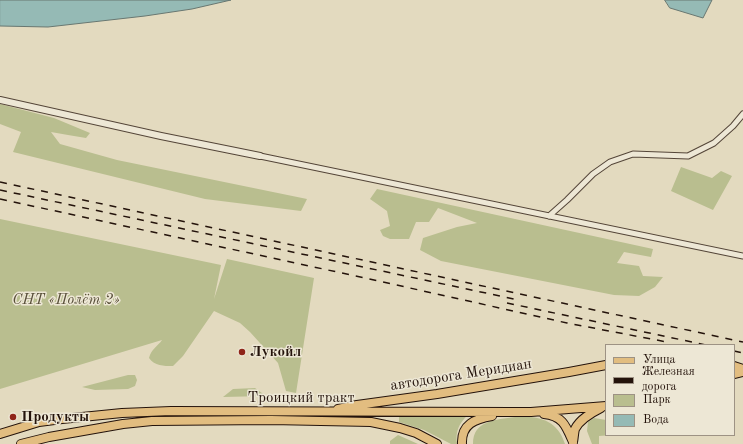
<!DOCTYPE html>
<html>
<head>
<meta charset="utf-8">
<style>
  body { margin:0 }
  #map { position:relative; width:743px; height:444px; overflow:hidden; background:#e3dabf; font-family:"Old Standard TT",serif }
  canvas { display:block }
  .legend { position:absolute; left:605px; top:344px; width:130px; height:92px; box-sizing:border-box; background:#ede7d5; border:1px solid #9d9284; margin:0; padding:5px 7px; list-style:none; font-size:12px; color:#24130b }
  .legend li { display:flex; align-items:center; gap:8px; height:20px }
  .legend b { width:20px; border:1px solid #9d9284 }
</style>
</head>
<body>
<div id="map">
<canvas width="743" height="444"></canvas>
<ul class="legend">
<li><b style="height:5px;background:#e2bd80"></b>Улица</li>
<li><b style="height:5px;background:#24130b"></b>Железная дорога</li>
<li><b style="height:11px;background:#b9be8f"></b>Парк</li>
<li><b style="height:11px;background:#95bab5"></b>Вода</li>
</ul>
</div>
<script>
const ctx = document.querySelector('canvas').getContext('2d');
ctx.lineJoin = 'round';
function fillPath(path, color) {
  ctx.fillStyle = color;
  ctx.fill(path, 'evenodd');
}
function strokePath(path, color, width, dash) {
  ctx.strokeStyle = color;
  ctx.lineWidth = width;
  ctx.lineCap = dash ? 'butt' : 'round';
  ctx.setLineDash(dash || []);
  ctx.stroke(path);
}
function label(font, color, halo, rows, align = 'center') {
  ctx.font = font + ' "Old Standard TT",serif';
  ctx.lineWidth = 3;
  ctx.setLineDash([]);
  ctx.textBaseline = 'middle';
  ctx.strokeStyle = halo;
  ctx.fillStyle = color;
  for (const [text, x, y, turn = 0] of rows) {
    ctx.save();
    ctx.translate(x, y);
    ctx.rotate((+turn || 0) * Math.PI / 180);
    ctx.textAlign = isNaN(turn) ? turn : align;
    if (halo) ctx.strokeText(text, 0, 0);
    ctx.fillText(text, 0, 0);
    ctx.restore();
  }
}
fillPath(new Path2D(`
  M0 104 54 118 90 133 86 138 68 135 51 132 60 144 117 160 307 199 301 211 205 199 13 152 21 132 0 124Z
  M681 167 712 178 721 171 732 176 713 210 671 191Z
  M377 189 653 249 651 257 624 252 617 263 639 266 643 276 663 277 655 287 639 296 614 295 441 261 420 250 423 238 457 227 477 223 438 208 429 222H416L409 239H390L383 236 380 230 390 226 387 211 370 199Z
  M0 219 221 265 214 299 227 259 314 278 296 393 286 391 278 363 250 332 240 323 214 311 183 356 173 366C163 366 155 366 149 358 151 349 158 346 162 340L0 389Z
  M128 375H135L137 380 135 386 128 389 95 390 82 387Z
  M255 388 266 396 223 397 233 389Z
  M468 415C459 423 455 432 457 444H451L424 430 399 422V417Z
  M515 417C538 416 557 419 565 444H473C473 420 496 420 515 417Z
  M594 418 606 420V435H613L599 436V444H592L587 431 588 422Z
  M398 435 418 444H390V441Z`), '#b9be8f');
const water = new Path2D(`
  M0 0H231L192 9 145 16 48 27 0 26Z
  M665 0H712L703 18 670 8Z`);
fillPath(water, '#95bab5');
strokePath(water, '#687771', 1);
const minor = new Path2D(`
  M260 156 743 256
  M549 216 567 200 593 174 610 162 633 154 688 156 714 143 733 126 743 114`);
const tertiary = new Path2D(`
  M0 100 161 136 260 156`);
const primary = new Path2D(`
  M734 366 743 369
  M734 374 743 372
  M338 409 357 405 437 394 569 372 606 365
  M544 414C563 416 566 426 573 442
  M0 434 39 422 62 419 122 413 171 411 512 412H531L606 406
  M573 442C574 437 574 432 575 429 580 419 591 413 601 408
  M21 444 49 437 123 424 152 421 271 420 371 422 400 428 416 433 437 444
  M462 444C461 424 475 419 492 416`);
strokePath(minor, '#544538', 7);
strokePath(tertiary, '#544538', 8);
strokePath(primary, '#24130b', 10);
strokePath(minor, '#ede7d5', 5);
strokePath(tertiary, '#ede7d5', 6);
strokePath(primary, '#e2bd80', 8);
strokePath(new Path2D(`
  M0 182 743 342
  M0 190 514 299
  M0 199 374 280 567 323 667 342
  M507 303 706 345
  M734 351 743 353`), '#24130b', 1.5, [7, 7]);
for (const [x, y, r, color] of [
  [242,352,4,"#8f2418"],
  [13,417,4,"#8f2418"]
]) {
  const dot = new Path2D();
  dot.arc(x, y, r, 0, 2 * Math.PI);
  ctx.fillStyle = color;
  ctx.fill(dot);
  strokePath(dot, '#ede7d5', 1.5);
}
label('italic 15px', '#584f39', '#ede7d5', [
  ["СНТ «Полёт 2»",66,300]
]);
label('bold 15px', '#24130b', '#ede7d5', [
  ["Лукойл",250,352],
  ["Продукты",21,417]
], 'left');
label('15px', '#24130b', '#ede7d5', [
  ["автодорога Меридиан",461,375,-9],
  ["Троицкий тракт",301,398]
]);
</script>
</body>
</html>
